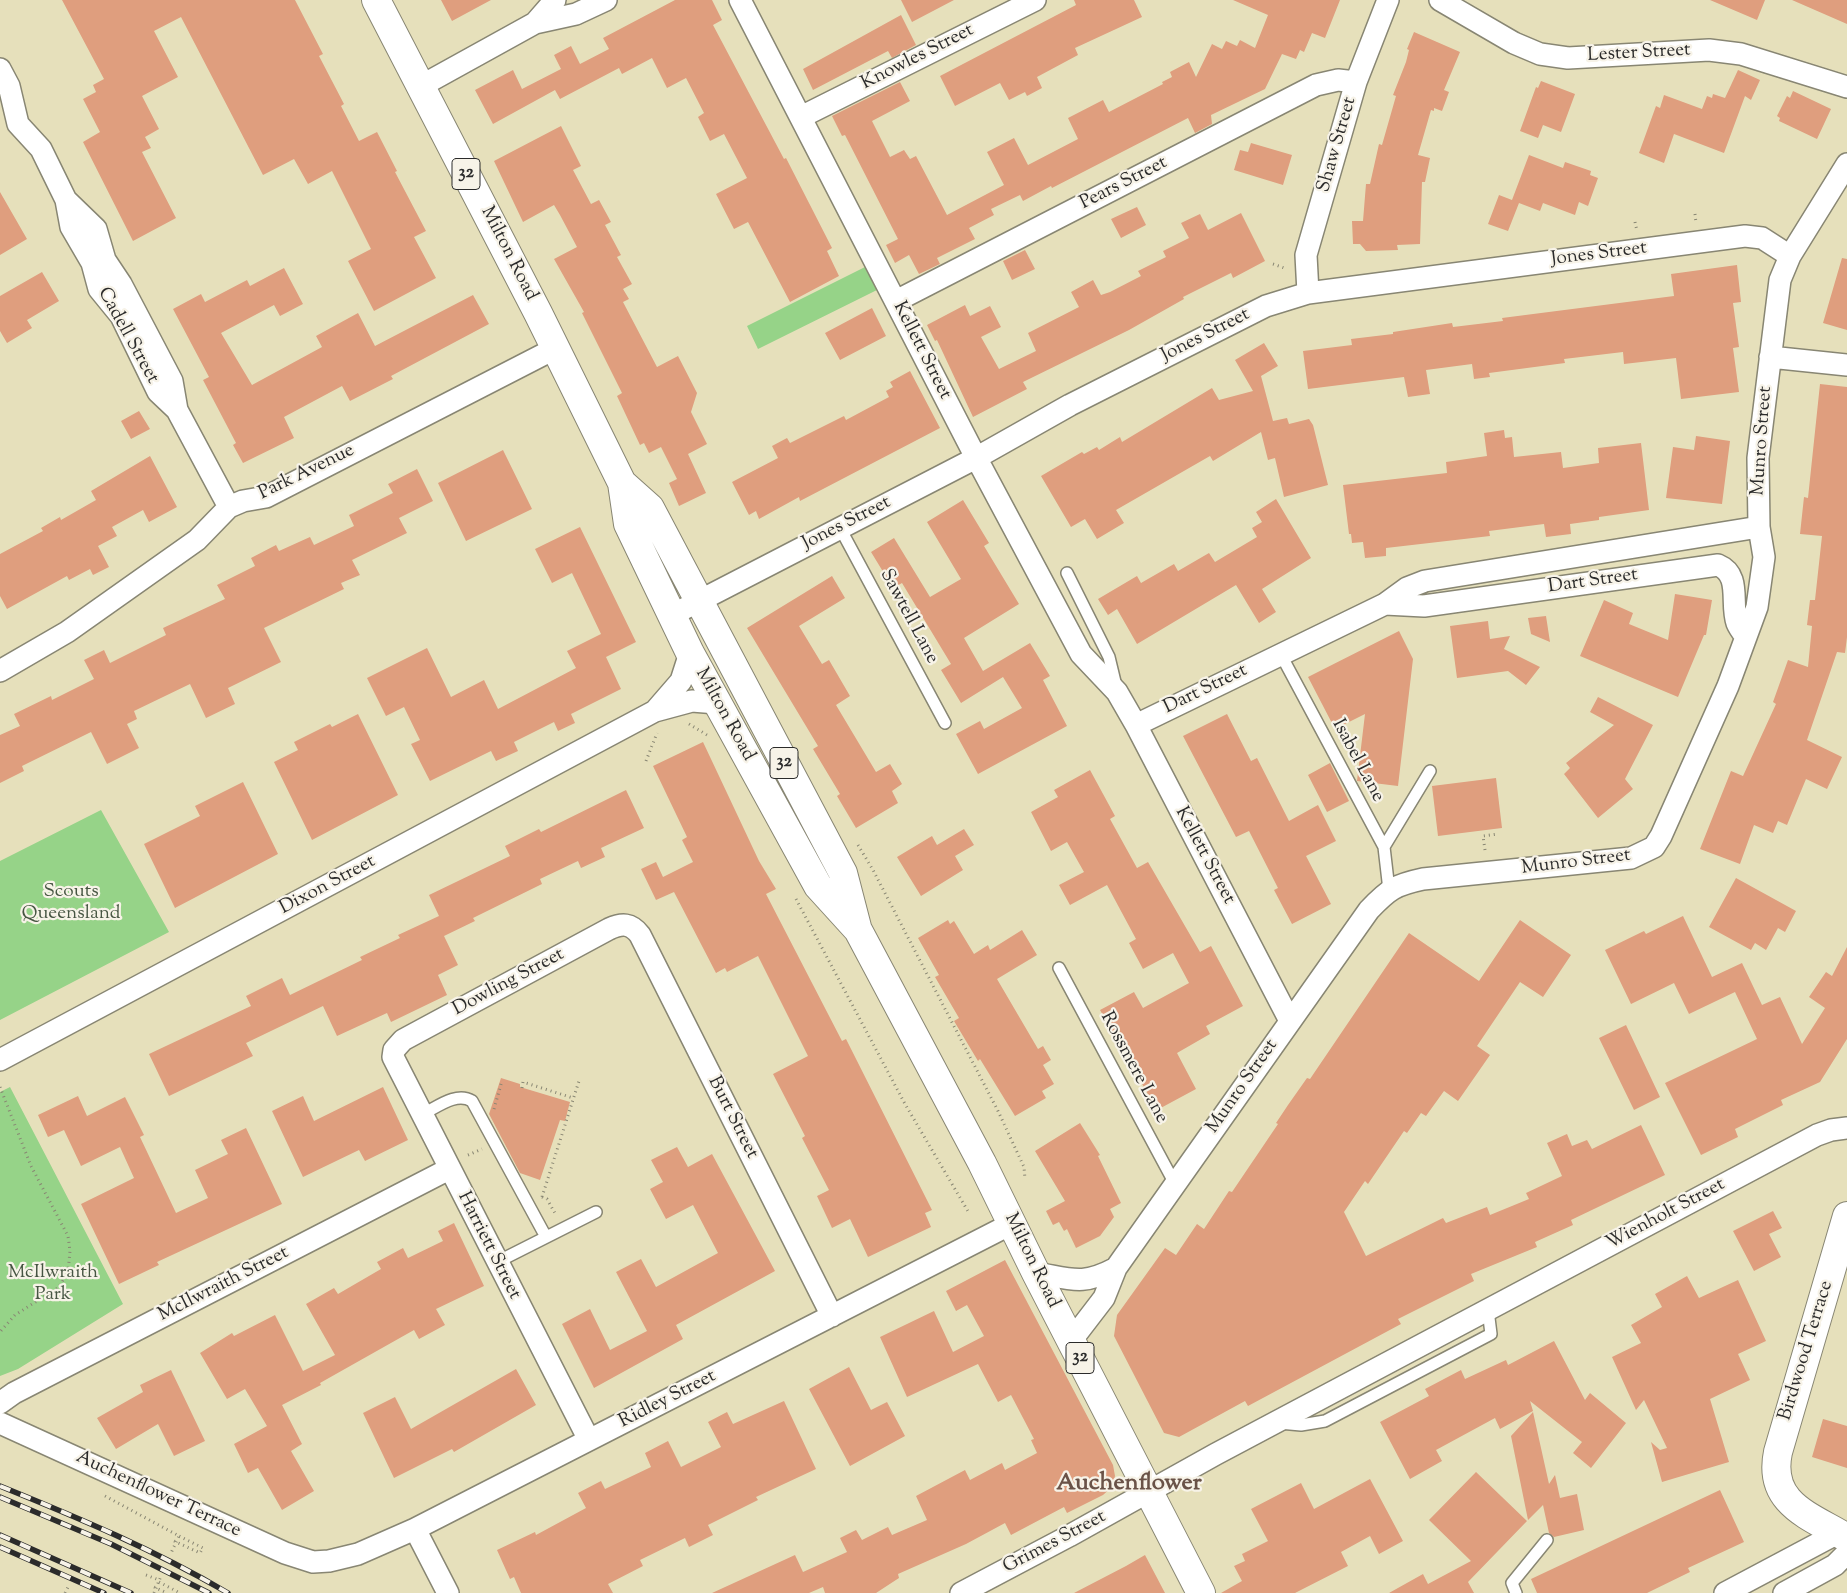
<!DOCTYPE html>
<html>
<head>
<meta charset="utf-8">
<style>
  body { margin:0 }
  canvas { display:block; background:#e6e0bb }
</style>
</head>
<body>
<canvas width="1847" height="1593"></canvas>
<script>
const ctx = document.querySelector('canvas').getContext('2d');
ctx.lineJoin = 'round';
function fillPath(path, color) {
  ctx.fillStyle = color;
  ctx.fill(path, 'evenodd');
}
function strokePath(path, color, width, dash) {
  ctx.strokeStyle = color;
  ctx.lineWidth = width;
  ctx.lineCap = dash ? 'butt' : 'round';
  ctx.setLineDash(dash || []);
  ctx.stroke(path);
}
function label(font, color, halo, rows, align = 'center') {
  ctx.font = font + ' "Sorts Mill Goudy",serif';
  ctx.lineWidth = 4.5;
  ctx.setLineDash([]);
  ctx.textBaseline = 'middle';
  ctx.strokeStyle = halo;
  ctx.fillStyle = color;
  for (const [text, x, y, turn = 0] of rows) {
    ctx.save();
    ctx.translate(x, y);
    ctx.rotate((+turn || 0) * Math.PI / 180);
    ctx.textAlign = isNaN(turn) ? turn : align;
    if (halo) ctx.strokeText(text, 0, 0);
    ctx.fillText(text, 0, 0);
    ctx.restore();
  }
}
fillPath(new Path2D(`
  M867 266 879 289 758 349 747 326Z
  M101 810 169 932 0 1020V861Z
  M10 1087 123 1304 18 1369 0 1376V1092Z`), '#96d388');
fillPath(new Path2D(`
  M62 0H295L323 54 319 56 344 104 341 106 359 141 377 132 397 171 395 172 426 231 414 237 436 278 374 311 348 261 371 249 332 171 308 184 294 159 263 175 181 17 154 31 178 77 142 96 159 129 145 137 151 148 142 152 176 218 133 241 83 142 100 132 83 99 96 92 93 85 104 79Z
  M441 0H491L452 21Z
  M675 0H712L722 20 713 25 784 159 786 158 832 248 827 251 839 276 790 302 748 222 734 229 716 194 747 178 724 134 710 141 698 117 704 113 686 78 667 88 652 58 622 74 619 68 560 99 555 90 493 124 475 90 513 70 522 89 561 69 554 55 571 46 580 64 609 49 603 38Z
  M901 0H954L912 22Z
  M1074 0H1134L1142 17 1075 48 1078 55 1037 77 1042 88 1027 96 1025 92 1009 100 1000 83 955 106 940 76 1076 5Z
  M1233 0H1340L1325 38 1312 33 1304 52 1300 50 1296 59 1282 54 1265 89 1211 115 1212 124 1195 133 1188 118 1052 188 1051 186 1023 201 1020 195 991 209 994 215 969 228 975 239 937 258 940 264 919 274 909 255 895 263 886 245 898 239 845 135 842 136 832 116 900 82 910 101 872 121 890 157 904 150 910 159 916 156 947 215 1004 185 987 152 1014 138 1028 165 1078 139 1068 118 1103 100 1109 112 1163 84 1162 82 1172 77 1170 72 1189 62 1196 77 1212 44 1222 49 1226 41 1237 46 1240 40 1255 48 1268 15Z
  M1710 0H1765L1757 20Z
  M1792 0H1847V24Z
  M901 15 916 45 892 58 888 51 813 90 803 69Z
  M1414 32 1460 52 1444 90 1449 92 1442 111 1434 108V111L1431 110 1418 155 1430 158 1425 182H1422L1420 244 1397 245 1398 250 1366 251 1360 244H1353L1352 221H1363L1366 184H1370L1379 144 1382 145 1396 96 1393 95 1406 62 1409 50 1407 49Z
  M1738 70 1760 80 1751 100 1745 96 1724 153 1674 134 1664 163 1639 153 1656 106 1660 108 1664 95 1702 109 1707 96 1712 98 1713 94 1725 98Z
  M1541 81 1575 94 1561 132 1543 125 1538 138 1520 131 1536 87 1538 88Z
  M1793 91 1831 109 1817 139 1779 121 1780 118 1777 116 1787 96 1790 98Z
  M561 126 581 166 573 170 591 204 599 200 611 222 605 225 621 255 617 257 632 284 623 289 629 299 623 302 657 367 678 356 697 393 691 412 707 444 688 454 706 493 679 506 669 483 677 479 661 447 649 453 644 443 640 445 617 396 622 393 582 313 584 312 554 259 577 247 560 215 554 205 523 222 494 161Z
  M1251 143 1292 155 1283 185 1234 170 1240 150 1248 152Z
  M1529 155 1563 168 1565 162 1591 171 1590 175 1598 178 1588 206 1579 202 1575 215 1543 203 1540 211 1519 203 1508 231 1488 224 1499 195 1512 200Z
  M0 192 27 239 0 255Z
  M1137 207 1146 225 1121 238 1111 219Z
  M1241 213 1265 261 1233 278 1231 273 1183 297 1184 299 1129 330 1023 382 1027 389 973 417 937 340 935 341 927 325 965 305 970 316 990 306 1001 327 981 337 999 369 1036 351 1028 333 1079 307 1071 292 1093 280 1101 295 1110 292 1141 276 1138 271 1166 257 1163 251 1189 238 1181 223 1200 214 1208 230Z
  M1025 250 1035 269 1012 280 1003 261Z
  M1842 258 1847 259V330L1823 323Z
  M1737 265 1741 302 1733 303 1739 347 1733 348 1739 392 1681 399 1676 358 1624 364 1623 352 1564 359 1565 363 1489 373 1490 377 1474 379 1472 364 1426 370 1430 394 1408 397 1404 377 1308 389 1303 351 1352 345 1351 339 1393 334V332L1452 323 1453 327 1503 321 1502 318 1541 313 1674 296 1671 274Z
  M284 268 303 304 280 316 274 305 221 333 252 385 322 347 316 336 358 313 375 346 473 295 489 324 391 376 393 379 350 401 342 386 284 417 294 438 243 463 233 445 236 443 203 380 209 377 173 309 201 294 205 302 247 280 250 286Z
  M42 272 59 301 27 320 32 328 7 343 0 331V296Z
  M872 308 886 336 840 360 825 333Z
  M1264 343 1278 366 1261 376 1273 421 1287 418 1289 424 1309 419 1313 425 1328 485 1284 497 1275 458 1268 460 1261 432 1213 461 1210 456 1116 510 1124 523 1097 539 1085 519 1071 527 1041 476 1082 452 1084 454 1097 447 1099 450 1120 437 1122 442 1212 388 1219 400 1253 391 1235 360Z
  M910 371 940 428 800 501 799 497 759 519 756 511 749 515 732 482 778 458 772 446 787 438 790 443 844 416 846 420 889 397 886 391 893 387 890 382Z
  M1820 384 1847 387V637L1845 653 1837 652 1807 740 1842 757 1827 789 1806 779 1787 825 1778 821 1773 833 1754 825 1740 864 1700 849 1731 771 1743 776 1776 704 1773 702 1788 660 1808 667 1812 626 1807 625 1810 600H1815L1822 536 1800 534 1804 497 1808 498Z
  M139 411 150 429 131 439 121 421Z
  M1504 430 1505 438 1512 437 1514 457 1561 452 1563 468 1599 463 1598 448 1641 443 1649 510 1599 517V520L1570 524 1571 534 1546 537 1544 524 1489 531 1490 536 1386 548V556L1365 558 1363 542 1352 543 1351 534H1349L1343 485 1447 473 1446 462 1487 456 1484 433Z
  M1696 436 1730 441 1722 504 1666 498 1673 447 1694 450Z
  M503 450 532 509 466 541 438 483Z
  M150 456 177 507 149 522 143 510 112 527 117 536 98 546 109 567 93 575 90 569 69 580 67 576 7 609 0 596V554L43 531 41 528 60 517 61 520 96 500 91 491Z
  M417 469 433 501 399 518 407 533 352 560 360 575 341 583 344 589 264 628 281 662 228 688 235 704 206 718 190 684 134 711 137 719 127 724 139 748 107 764 91 732 22 766 24 771 0 783V735L20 726 14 714 51 696 52 700 94 679 84 660 104 650 110 663 166 635 163 628 225 599 217 585 255 566 251 558 276 545 279 551 310 537 314 545 354 526 349 515 393 493 388 484Z
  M1276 499 1311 558 1262 589 1276 612 1259 623 1236 585 1137 644 1117 609 1108 615 1098 599 1137 576 1141 583 1174 564 1178 571 1209 553 1215 562 1257 537 1252 528 1262 522 1256 512Z
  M963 500 989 543 984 546 1019 604 964 638 983 671 1030 643 1050 676 1043 680 1067 726 978 774 956 734 980 721 984 729 1022 708 1003 677 961 703 941 670 951 664 902 583 893 588 871 552 894 538 930 597 961 579 927 522Z
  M580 527 636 642 606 657 621 689 571 714 575 723 558 731 554 722 514 742 518 751 496 761 491 751 430 781 411 744 420 740 404 707 386 716 367 678 427 648 451 697 484 680 498 709 576 668 567 651 601 634 572 573 552 583 535 549Z
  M832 576 845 598 799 626 822 664 829 660 850 696 836 705 876 772 890 764 902 784 892 791 898 803 856 828 837 796 840 794 813 749 818 746 747 628Z
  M1675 594 1712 600 1706 635H1704L1678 697 1580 656 1604 600 1633 613 1629 624 1668 640Z
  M1546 616 1550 642 1531 634 1528 618Z
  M1488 621 1490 639 1510 636 1504 649 1540 667 1526 685 1508 671 1457 678 1450 626Z
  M1399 631 1413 659 1398 786 1357 781 1365 714 1335 729 1308 677Z
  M1598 697 1653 725 1625 779 1633 789 1598 818 1564 774 1570 768 1566 763 1614 725 1590 712Z
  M358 714 398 795 312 840 274 762 298 750 294 742 330 724 332 727Z
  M1227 714 1251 761 1257 758 1289 821 1318 805 1336 841 1306 856 1331 904 1292 924 1274 890 1278 888 1249 831 1236 837 1183 736Z
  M703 742 759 861 776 889 766 894 842 1041 846 1039 932 1210 925 1213 931 1227 868 1257 850 1219 832 1228 817 1196 829 1190 802 1138 805 1136 773 1074 808 1056 758 956 727 972 725 968 716 973 674 892 656 900 641 869 656 862 663 877 693 862 682 840 687 837 653 766Z
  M1330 763 1349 801 1327 812 1308 775Z
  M1090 770 1115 816 1110 819 1137 868 1148 862 1200 952 1211 946 1243 1006 1206 1026 1210 1034 1177 1053 1196 1089 1157 1110 1100 1010 1134 992 1143 1008 1189 983 1173 953 1143 969 1129 943 1136 939 1107 885 1070 905 1059 885 1084 872 1067 842 1051 851 1031 812 1058 797 1054 790Z
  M1496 778 1502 828 1438 836 1432 786Z
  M243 782 278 854 175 908 144 844 200 816 195 806Z
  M626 790 644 828 601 848 605 857 581 868 578 861 540 879 542 884 473 918 475 921 444 936 458 965 438 975 447 995 391 1022 387 1013 337 1036 323 1006 246 1043 253 1056 169 1096 149 1054 251 1006 246 996 282 978 290 995 362 960 360 957 400 938 398 935 439 916 429 895 510 856 505 846 539 829 541 832Z
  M964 829 974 845 955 856 963 870 921 896 897 857 932 836 937 845Z
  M1736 878 1796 911 1785 932 1778 928 1766 950 1755 943 1751 950 1709 927Z
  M1683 916 1712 977 1742 963 1762 1005 1780 997 1802 1044 1825 1008 1809 997 1826 972 1832 976 1847 947V1039L1820 1082 1781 1100 1783 1105 1735 1129 1738 1137 1701 1155 1665 1083 1757 1039 1735 992 1689 1014 1674 983 1631 1004 1605 950 1644 931 1646 934Z
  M948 920 950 924 954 921 974 954 988 945 990 950 1022 930 1037 955 997 979 1038 1049 1043 1046 1051 1060 1043 1065 1054 1084 1042 1091 1046 1098 1015 1116 980 1059 978 1061 954 1021 959 1018 935 977 939 975 918 938Z
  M1520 920 1571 955 1543 997 1520 982 1477 1046 1490 1055 1458 1101 1444 1091 1426 1116 1421 1113 1407 1133 1404 1131 1368 1184 1365 1181 1344 1212 1366 1256 1443 1218 1446 1223 1487 1207 1490 1215 1529 1199 1526 1193 1562 1176 1547 1143 1567 1134 1572 1146 1587 1140 1592 1149 1641 1125 1665 1175 1571 1220 1573 1225 1535 1242 1537 1247 1471 1274 1474 1281 1398 1319 1401 1324 1248 1406 1245 1401 1179 1437 1164 1433 1114 1336 1117 1315 1165 1248 1176 1255 1197 1224 1204 1229 1229 1191 1232 1192 1278 1124 1276 1123 1288 1105 1307 1078 1310 1079 1409 933 1479 981Z
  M1626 1025 1660 1097 1634 1110 1599 1038Z
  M501 1078 520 1084V1087L570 1102 565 1121 560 1120 540 1180 520 1173 489 1114Z
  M383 1087 408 1140 365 1161 359 1150 303 1177 272 1111 303 1096 314 1121Z
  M78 1096 87 1116 125 1097 144 1135 140 1137 176 1213 208 1198 195 1170 228 1154 221 1140 246 1128 282 1204 157 1262 159 1265 119 1284 81 1204 134 1178 120 1147 81 1166 64 1130 48 1137 38 1115Z
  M1080 1123 1100 1155 1098 1156 1121 1203 1110 1209 1114 1217 1100 1236 1076 1248 1067 1229 1064 1231 1059 1222 1053 1225 1046 1211 1065 1201 1035 1151Z
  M677 1147 688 1167 712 1154 775 1271 676 1325 683 1339 594 1388 562 1324 590 1309 610 1350 647 1331 616 1272 641 1259 656 1287 718 1253 693 1205 666 1219 650 1189 663 1182 651 1160Z
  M1773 1211 1782 1228 1769 1234 1781 1257 1754 1271 1733 1231Z
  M454 1223 484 1286 436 1309 445 1325 419 1339 414 1330 320 1383 321 1385 282 1405 302 1444 291 1451 314 1491 282 1510 258 1468 248 1473 234 1444 267 1426 245 1389 227 1399 200 1353 232 1333 234 1336 275 1315 303 1371 335 1355 306 1304 334 1288 338 1294 381 1269 377 1262 403 1248 408 1258 443 1241 438 1231Z
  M1005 1260 1113 1465 1115 1476 1112 1487 1103 1495 1067 1513 1064 1507 1011 1535 1005 1523 966 1544 898 1574 899 1578 876 1593H825L823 1587 809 1593H712L795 1555 803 1572 847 1552 840 1538 856 1530 862 1540 888 1527 892 1535 927 1520 916 1496 965 1470 970 1480 1002 1463 1005 1470 1037 1453 1031 1440 1034 1439 1011 1395 998 1402 978 1364 907 1397 880 1337 934 1311 953 1352 984 1336 967 1305 956 1311 946 1291Z
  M1687 1276 1699 1298 1738 1280 1766 1341 1738 1354 1750 1380 1710 1399 1729 1462 1662 1482 1651 1442 1660 1450 1667 1448 1644 1400 1636 1410 1612 1357 1641 1343 1631 1325 1662 1307 1655 1294Z
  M1554 1341 1585 1400 1590 1393 1626 1423 1591 1468 1573 1453 1582 1442 1530 1401 1533 1411 1500 1429 1495 1418 1436 1450 1442 1461 1410 1479 1380 1422 1429 1396 1425 1389 1461 1370 1465 1379 1506 1360 1508 1365Z
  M849 1367 871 1410 887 1402 905 1436 850 1466 809 1389Z
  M516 1369 536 1405 454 1452 452 1449 394 1478 363 1413 395 1397 411 1429Z
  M171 1370 205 1441 174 1456 158 1424 116 1449 97 1418 143 1392 140 1385Z
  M784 1401 816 1469 756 1497 758 1500 708 1525 713 1535 689 1547 685 1538 640 1560 643 1566 608 1584 613 1593H521L514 1577 510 1579 497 1550 535 1532 536 1535 586 1508 578 1493 601 1481 605 1489 651 1467 645 1453 668 1441 681 1467 721 1447 708 1422 727 1412 733 1424Z
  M1533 1412 1549 1484 1555 1475 1560 1498 1577 1494 1584 1530 1554 1537 1549 1533 1543 1505 1528 1520 1511 1436Z
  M1823 1419 1847 1426V1468L1812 1457Z
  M1476 1472 1527 1521 1468 1582 1474 1593H1389L1423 1574 1428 1584 1471 1561 1429 1520Z
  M1370 1479 1403 1541 1379 1554 1370 1536 1341 1552 1348 1566 1295 1593H1221L1242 1581 1234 1566 1245 1561 1242 1554 1268 1541 1251 1509 1301 1483 1314 1509Z
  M1720 1490 1744 1542 1688 1568 1690 1572 1647 1593H1537L1531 1579Z
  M1145 1555 1165 1593H1074L1126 1566Z`), '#df9e7e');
const lane = new Path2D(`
  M840 528 945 723
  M1067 573 1109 657 1116 686
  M1280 653 1384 847 1389 890
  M1384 847 1430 771
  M1059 968 1175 1184
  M421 1115C436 1108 456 1091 472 1101L546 1237
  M497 1262 596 1212
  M1279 1423 1301 1425 1325 1421 1491 1334 1488 1310
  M1516 1593 1512 1583 1547 1540`);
const street = new Path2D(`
  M740 0 970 446 1081 654 1117 692 1136 725 1290 1021
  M1440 0 1514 43 1540 54 1568 58 1709 50 1741 54 1847 87
  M535 23 555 0
  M0 69 9 86 18 124 41 149 66 200 71 227 92 263 99 289 121 316 158 392 177 410
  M421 86 535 23 576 14 606 0
  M801 117 1035 0
  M66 200 96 229 105 260 121 284 172 381 177 410 229 507
  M1308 293 1306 255 1356 82 1388 0
  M896 301 1316 85 1338 80 1356 82
  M1770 357 1847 365
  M1385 604 1424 606 1718 565C1742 575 1730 603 1737 623 1739 628 1743 633 1746 637
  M672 615 976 458 1070 405 1266 306 1308 293 1745 236 1762 238 1790 256
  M0 671 67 632 197 540 229 507 243 501 266 497 556 348
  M655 711 681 681 690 653
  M1136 725 1385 604 1407 588 1425 581 1759 527
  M0 1060 655 711 692 701 717 703
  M1036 1273C1072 1279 1082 1286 1116 1268
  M1071 1341 1104 1298 1116 1268 1369 910C1389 889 1395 885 1423 879L1631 858 1654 847 1661 836 1728 686 1757 607 1764 557 1759 527 1758 458 1780 280 1790 256 1847 164
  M0 1403 14 1393 449 1169
  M0 1423 285 1553 313 1562 329 1561 358 1554 415 1529 1013 1223
  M589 1440 393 1057 394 1050 403 1040 609 929C622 923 631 923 640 935L832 1316
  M415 1529 448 1593
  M961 1593 1069 1536 1216 1454 1817 1135 1831 1130 1847 1128
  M1725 1593 1838 1533
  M1784 1593 1835 1565 1847 1553`);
const secondary = new Path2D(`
  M1847 1216 1778 1452C1767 1504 1811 1516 1847 1538`);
const primary = new Path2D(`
  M376 0 538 313 622 483 628 524 690 653 818 886 858 930 982 1163 1036 1273 1201 1593
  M622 483 650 508 843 873 857 927`);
strokePath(lane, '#888673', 14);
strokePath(street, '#888673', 24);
strokePath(secondary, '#888673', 30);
strokePath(primary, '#888673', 30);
strokePath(new Path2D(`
  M1695 214 1696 223
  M1635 222 1637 231
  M1273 264 1287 269
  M689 724 707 735
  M646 761 657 733
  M858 845 873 870 998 1111 1024 1167 1025 1179
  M1485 850 1483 836 1498 834
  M796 899 905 1104 969 1213
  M0 1087 31 1166 68 1236 70 1251 68 1272 59 1287 15 1315 0 1332
  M522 1088 523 1082 573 1098
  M494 1109 502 1081
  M468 1155 482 1149
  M542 1197 579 1081
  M542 1197 547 1199 556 1215
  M105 1496 179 1536 171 1553
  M146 1575 159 1580
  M159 1582 180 1593
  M65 1593 69 1585
  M154 1593 161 1576`), '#888673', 3, [1, 4]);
strokePath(lane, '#fff', 11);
strokePath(street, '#fff', 21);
strokePath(secondary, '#fff', 28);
strokePath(primary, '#fff', 28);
const rail = new Path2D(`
  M0 1486C79 1518 155 1550 228 1593
  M0 1497 111 1544 209 1593
  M0 1535 131 1593
  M0 1547 104 1593`);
strokePath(rail, '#2b2b2b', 5.5);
strokePath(rail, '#f7f3e8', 4, [11]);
strokePath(new Path2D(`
  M174 1541 200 1553 203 1548 179 1536
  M154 1587 167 1593`), '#888673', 3, [1, 4]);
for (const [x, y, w] of [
  [466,174,28],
  [784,763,28],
  [1080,1358,28]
]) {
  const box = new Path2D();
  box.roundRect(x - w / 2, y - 15.5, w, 31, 4);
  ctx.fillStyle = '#f7f3e8';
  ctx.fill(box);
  strokePath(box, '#2b2b2b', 1);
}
label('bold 18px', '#2b2b2b', null, [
  ["32",466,174],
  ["32",784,763],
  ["32",1080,1358]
]);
label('19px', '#2b2b2b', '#f7f3e8', [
  ["Lester Street",1639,54,-3],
  ["Knowles Street",918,58,-27],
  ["Shaw Street",1338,145,-74],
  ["Pears Street",1124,184,-27],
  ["Milton Road",508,254,63],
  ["Jones Street",1599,255,-7],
  ["Cadell Street",127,336,61],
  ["Jones Street",1206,336,-27],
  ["Kellett Street",921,351,63],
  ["Munro Street",1763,441,-86],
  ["Park Avenue",307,473,-26],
  ["Jones Street",847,524,-27],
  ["Dart Street",1593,582,-8],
  ["Sawtell Lane",908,617,62],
  ["Dart Street",1206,690,-26],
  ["Milton Road",724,715,61],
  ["Isabel Lane",1357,761,62],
  ["Kellett Street",1204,856,62],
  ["Munro Street",1576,863,-7],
  ["Dixon Street",328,886,-28],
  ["Dowling Street",509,983,-28],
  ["Rossmere Lane",1133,1068,62],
  ["Munro Street",1243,1087,-55],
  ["Burt Street",732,1118,63],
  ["Wienholt Street",1666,1215,-28],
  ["Harriett Street",488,1246,63],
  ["Milton Road",1031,1261,64],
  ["McIlwraith Street",224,1285,-27],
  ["Birdwood Terrace",1807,1351,-73],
  ["Ridley Street",668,1400,-27],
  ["Auchenflower Terrace",158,1495,25],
  ["Grimes Street",1055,1543,-28]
]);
label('19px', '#465542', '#f7f3e8', [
  ["Scouts",71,893],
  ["Queensland",71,915],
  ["McIlwraith",53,1274],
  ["Park",53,1296]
]);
label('bold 24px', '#6a5348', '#f7f3e8', [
  ["Auchenflower",1129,1485]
]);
</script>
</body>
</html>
